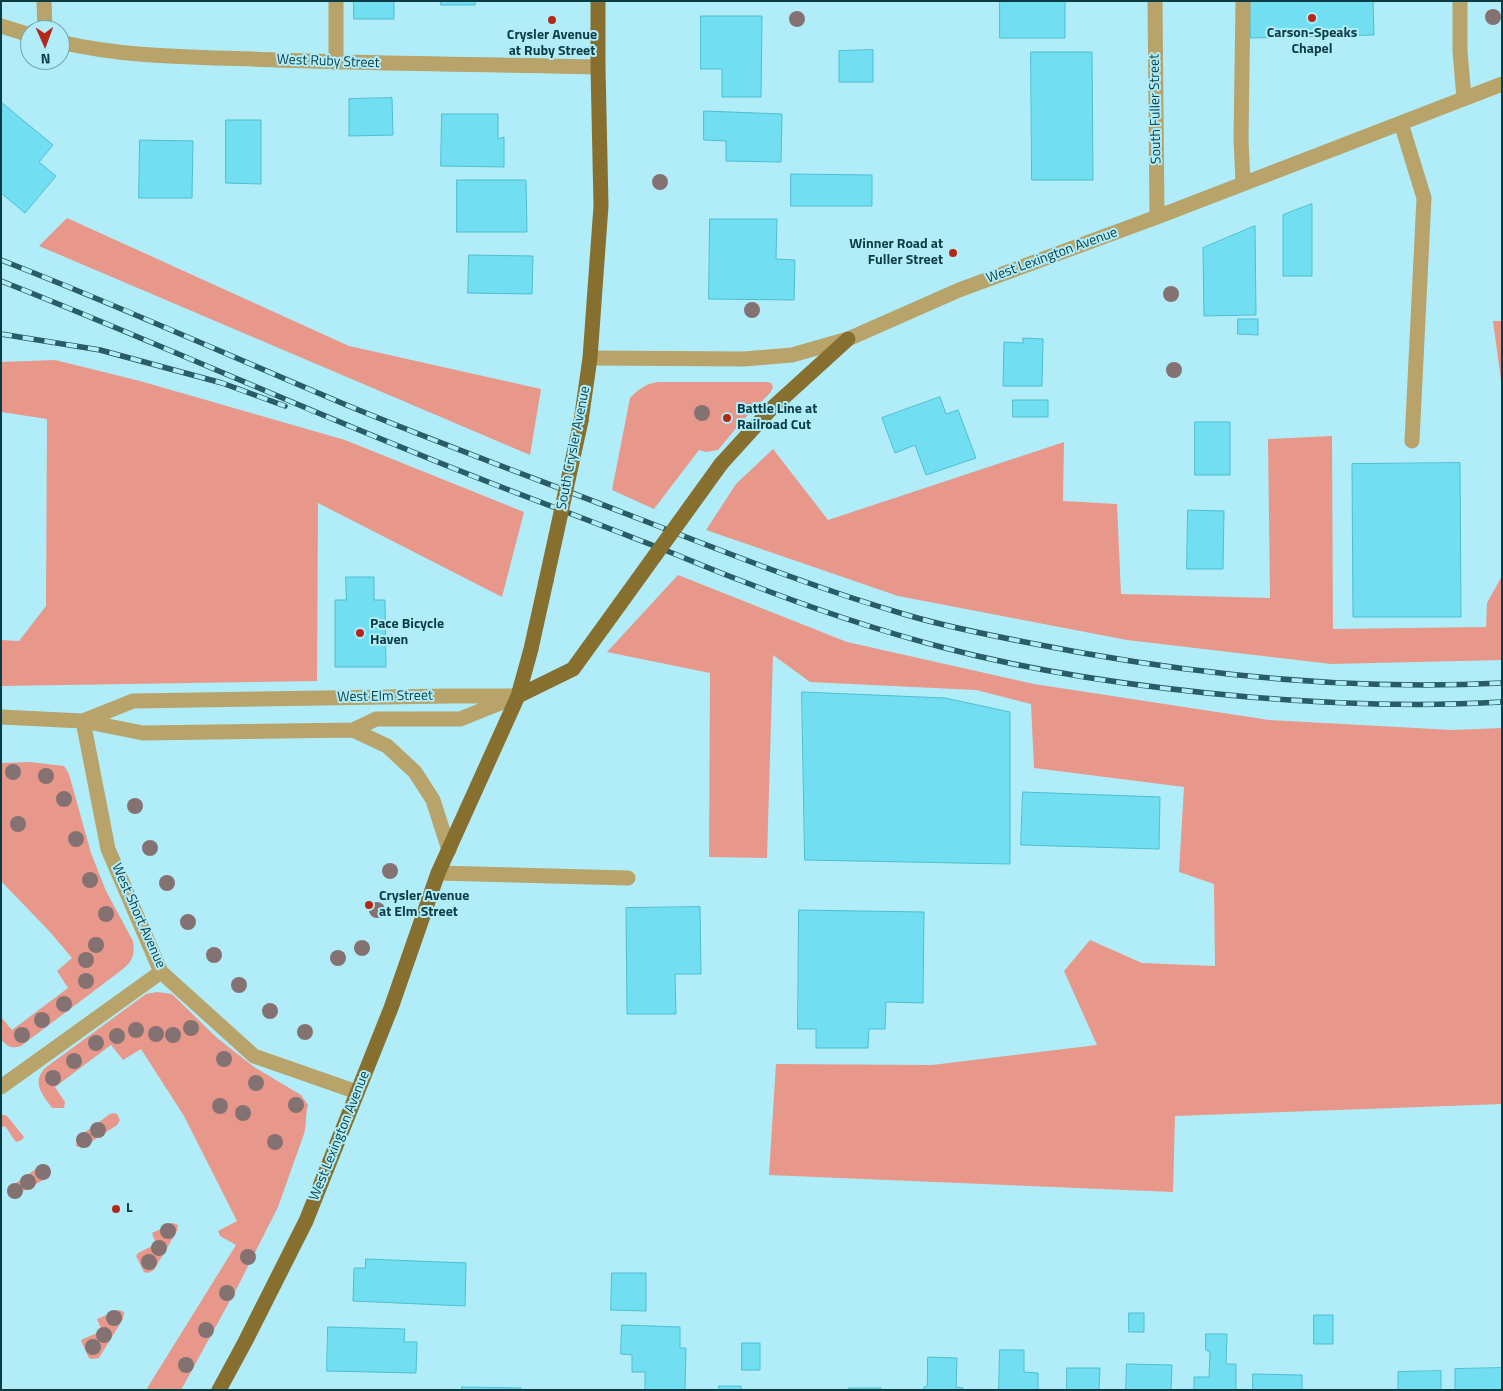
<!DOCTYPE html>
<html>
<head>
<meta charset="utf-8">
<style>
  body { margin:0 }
  #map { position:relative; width:1503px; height:1391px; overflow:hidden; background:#b1edf8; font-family:"Titillium Web",sans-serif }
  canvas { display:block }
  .frame { position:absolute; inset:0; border:2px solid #0b3c44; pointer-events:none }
  .north { position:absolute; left:20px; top:20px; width:50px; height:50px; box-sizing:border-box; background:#b1edf8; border:1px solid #6fa6b0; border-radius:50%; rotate:178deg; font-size:14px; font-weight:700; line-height:20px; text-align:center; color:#0b3c44 }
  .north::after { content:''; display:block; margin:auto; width:18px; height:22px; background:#b52718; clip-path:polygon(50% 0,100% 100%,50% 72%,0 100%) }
</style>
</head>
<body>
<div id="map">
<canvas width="1503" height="1391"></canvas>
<div class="frame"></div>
<div class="north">N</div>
</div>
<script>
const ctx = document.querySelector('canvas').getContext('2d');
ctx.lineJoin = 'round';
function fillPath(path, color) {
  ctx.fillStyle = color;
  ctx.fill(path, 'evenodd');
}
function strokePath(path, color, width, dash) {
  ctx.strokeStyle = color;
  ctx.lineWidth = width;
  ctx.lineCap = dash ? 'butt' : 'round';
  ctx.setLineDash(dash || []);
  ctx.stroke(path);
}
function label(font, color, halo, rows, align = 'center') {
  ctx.font = font + ' "Titillium Web",sans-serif';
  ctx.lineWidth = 4;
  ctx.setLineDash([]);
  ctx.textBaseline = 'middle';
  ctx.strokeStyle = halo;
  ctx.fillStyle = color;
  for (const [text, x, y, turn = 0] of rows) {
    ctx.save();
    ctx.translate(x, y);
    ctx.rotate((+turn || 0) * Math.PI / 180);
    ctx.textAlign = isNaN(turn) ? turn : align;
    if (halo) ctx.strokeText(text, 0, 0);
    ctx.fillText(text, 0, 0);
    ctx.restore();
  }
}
fillPath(new Path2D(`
  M67 218 349 346 541 389 530 455 39 246Z
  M1493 321H1502V388Z
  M55 360 140 381 345 440 524 512 502 597 318 503 317 681 1 686V640L19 641 46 606 47 419 1 412V362Z
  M658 382H767L771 383 773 387 770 393 742 421 718 450 706 452 699 450 654 509 612 490 630 398C639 389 645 384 658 382Z
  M1332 436 1333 629 1486 627 1487 603 1502 576V660L1331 664 1127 640 898 596 706 530 736 484 773 449 828 520 1064 442 1063 501 1117 504 1121 594 1270 598 1268 439Z
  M678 575 847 642 1034 684 1269 720 1452 730 1502 728V1104L1175 1116 1173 1192 769 1175 776 1064 932 1065 1097 1045 1064 971 1090 940 1142 963 1215 966 1214 884 1179 872 1184 787 1034 768 1031 704 976 690 810 682 773 655 767 858 709 857 710 673 607 652Z
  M30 762 64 766 69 774 91 853 106 891 133 941C135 954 133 961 123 969L21 1046C12 1049 7 1047 1 1039V1017L12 1030 68 988 57 971 72 958 50 932 1 881V763Z
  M157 992 172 994 216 1037 254 1067 301 1095 308 1105C305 1115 307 1124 304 1134L278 1207 238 1286 181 1390H146L236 1245 220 1236 218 1231 237 1221 184 1116 141 1049 123 1060 111 1045 55 1087 65 1102 64 1108H52C43 1095 31 1083 45 1068L146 994Z
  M114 1113 117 1114 120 1120 117 1125 82 1148 76 1146 77 1138 110 1114Z
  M1 1114 7 1116 24 1137 22 1140 16 1142 5 1126 1 1128Z
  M40 1166C46 1166 49 1167 50 1173L49 1177 12 1197H9L7 1192 9 1188Z
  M173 1223 178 1225 177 1231 154 1270 148 1273 144 1272 136 1256 138 1253 156 1244 152 1233Z
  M119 1310 124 1312 123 1319 99 1358 92 1359 89 1358 81 1341 83 1339 102 1331 97 1319Z`), '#e7988a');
const building = new Path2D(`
  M354 1H394V19H354Z
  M441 1H475V5H441Z
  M1000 1H1065V38H1000Z
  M1250 1H1373L1374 35 1251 38Z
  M701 16H762L761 97H722V69H701Z
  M873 50V82H839V51Z
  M1031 52H1092L1093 180H1032Z
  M392 98 393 135 349 136V99Z
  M1 102 53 145 39 162 56 176 25 213 1 193Z
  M704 111 782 114 781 162 726 161V141L704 140Z
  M442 114H498V139L504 137V167L441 166Z
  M226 120H261V184L226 183Z
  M140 140 193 141 192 198H139Z
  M791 174 872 175V206H791Z
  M457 180H526L527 232H457Z
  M1312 204V276H1283V215Z
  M710 219H777L776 259 795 260 794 300 709 299Z
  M1255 226 1256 315 1204 316 1203 248Z
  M469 255 533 256 532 294 468 293Z
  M1238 319H1258V335L1238 334Z
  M1023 338 1043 339 1042 386H1003L1004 342 1023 343Z
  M940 397 946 414 958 410 976 458 926 475 915 445 895 453 882 418Z
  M1013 400H1048V417H1013Z
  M1195 422H1230V475H1195Z
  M1460 463 1461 617H1353L1352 464Z
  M1188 510 1224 511 1223 569H1187Z
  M346 577H374V600H385L386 667H335V600H346Z
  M802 692 945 698 1010 712V864L805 860Z
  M1023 792 1160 797 1159 849 1021 845Z
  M700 907 701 974H675L676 1014H627L626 908Z
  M799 910 924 912 923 1003 886 1002 885 1029H869L868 1048H816V1029H798Z
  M366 1259 466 1263 465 1306 353 1301 354 1268H365Z
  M612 1273H646V1311L611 1310Z
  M1129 1313H1144V1332H1129Z
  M1314 1315H1333V1344H1314Z
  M622 1325 680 1327V1348H686L685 1390H645V1372H632V1355L621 1354Z
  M328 1327 405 1329 404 1342H417L416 1373 327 1371Z
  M1206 1334H1227L1226 1364H1236V1390H1194V1377H1209L1210 1352 1206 1350Z
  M742 1343H760V1370H742Z
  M1000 1350H1024V1372L1038 1373V1390H999Z
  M928 1357 957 1358 956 1387 963 1388V1390H924V1387L927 1386Z
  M1127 1364 1172 1365 1171 1390H1126Z
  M1067 1368H1100L1099 1390H1067Z
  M1502 1368V1390H1455V1369Z
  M1441 1371V1390H1398V1372Z
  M1253 1374 1302 1375V1390H1253Z
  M719 1386H741V1390H719Z
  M462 1387 521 1388V1390H462Z
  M849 1388H881V1390H849Z`);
fillPath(building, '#71def1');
strokePath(building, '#4ebed0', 1);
strokePath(new Path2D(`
  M44 1 45 30
  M336 1V63
  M1155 1 1157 217
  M1243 1 1241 139 1243 184
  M1460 1V51L1464 98
  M1 26 30 35
  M60 42C123 57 188 57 252 59 368 64 483 64 598 67
  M1401 123 1424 198 1412 441
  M590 358 744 359 792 355 848 339 959 290 1157 217 1502 84
  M1 717 83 721 143 733 353 730 387 746 415 772 433 800 449 850
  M83 721 108 849 161 972 254 1056 357 1092
  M83 721 133 701 448 696H518
  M353 730 376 719H460L510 699
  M438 873 628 878
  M1 1087 161 972`), '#b8a36b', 15);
strokePath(new Path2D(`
  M581 421 590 358 601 206 598 67V1
  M721 464 771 409 848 339
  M518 696 573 669 620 604
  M219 1390 245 1342 306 1221 391 1008 438 873 518 696 531 649 546 581`), '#87702f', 15);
const rail = new Path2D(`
  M1 260C117 305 230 356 344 404 436 442 531 477 624 513 718 549 810 587 907 615 947 627 989 635 1030 643 1184 674 1344 691 1502 683
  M1 281C141 336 278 398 418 454 491 484 565 511 639 540 674 553 707 568 742 581 808 607 876 630 945 648 1044 674 1147 688 1249 697 1333 704 1417 707 1502 702
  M1 334 100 350 222 383 285 406`);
strokePath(rail, '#295c64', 5.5);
strokePath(rail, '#b1edf8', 4, [11]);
strokePath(new Path2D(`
  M546 581 581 421
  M620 604 721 464`), '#87702f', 15);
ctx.fillStyle = '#847273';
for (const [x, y] of [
  [1493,17],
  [797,19],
  [660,182],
  [1171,294],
  [752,310],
  [1174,370],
  [702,413],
  [13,772],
  [46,776],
  [64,799],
  [135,806],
  [18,824],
  [76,839],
  [150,848],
  [390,871],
  [90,880],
  [167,883],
  [377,910],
  [106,914],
  [188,922],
  [96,945],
  [362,948],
  [214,955],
  [338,958],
  [86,960],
  [86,981],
  [239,985],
  [64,1004],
  [270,1011],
  [42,1020],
  [191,1028],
  [136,1030],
  [305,1032],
  [156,1034],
  [22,1035],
  [173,1035],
  [117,1036],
  [96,1043],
  [224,1059],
  [74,1061],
  [53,1078],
  [256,1083],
  [296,1105],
  [220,1106],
  [243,1113],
  [98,1130],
  [84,1140],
  [275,1142],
  [43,1172],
  [28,1182],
  [15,1191],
  [168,1231],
  [159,1248],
  [248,1257],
  [149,1262],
  [227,1293],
  [114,1318],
  [206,1330],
  [104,1335],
  [93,1347],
  [186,1365]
]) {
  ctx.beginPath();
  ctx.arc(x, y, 8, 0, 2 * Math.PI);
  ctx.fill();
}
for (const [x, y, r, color] of [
  [1312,18,5,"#b52718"],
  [552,20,5,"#b52718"],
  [953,253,5,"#b52718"],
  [727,418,5,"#b52718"],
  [360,633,5,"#b52718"],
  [369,905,5,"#b52718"],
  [116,1209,5,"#b52718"]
]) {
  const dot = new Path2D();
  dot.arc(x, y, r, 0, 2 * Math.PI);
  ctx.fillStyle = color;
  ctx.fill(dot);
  strokePath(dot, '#b1edf8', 2);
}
label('bold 14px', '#0b3c44', '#b1edf8', [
  ["Carson-Speaks",1312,34,"center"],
  ["Chapel",1312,50,"center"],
  ["Crysler Avenue",552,36,"center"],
  ["at Ruby Street",552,52,"center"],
  ["Winner Road at",943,245,"right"],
  ["Fuller Street",943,261,"right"],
  ["Battle Line at",737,410],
  ["Railroad Cut",737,426],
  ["Pace Bicycle",370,625],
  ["Haven",370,641],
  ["Crysler Avenue",379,897],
  ["at Elm Street",379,913],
  ["L",126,1209]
], 'left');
label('14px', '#0b3c44', '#b1edf8', [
  ["West Ruby Street",328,62,2],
  ["South Fuller Street",1156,109,-91],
  ["West Lexington Avenue",1052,256,-20],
  ["South Crysler Avenue",574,448,-79],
  ["West Elm Street",385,697,-1],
  ["West Short Avenue",138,916,66],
  ["West Lexington Avenue",340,1136,-68]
]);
</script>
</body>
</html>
